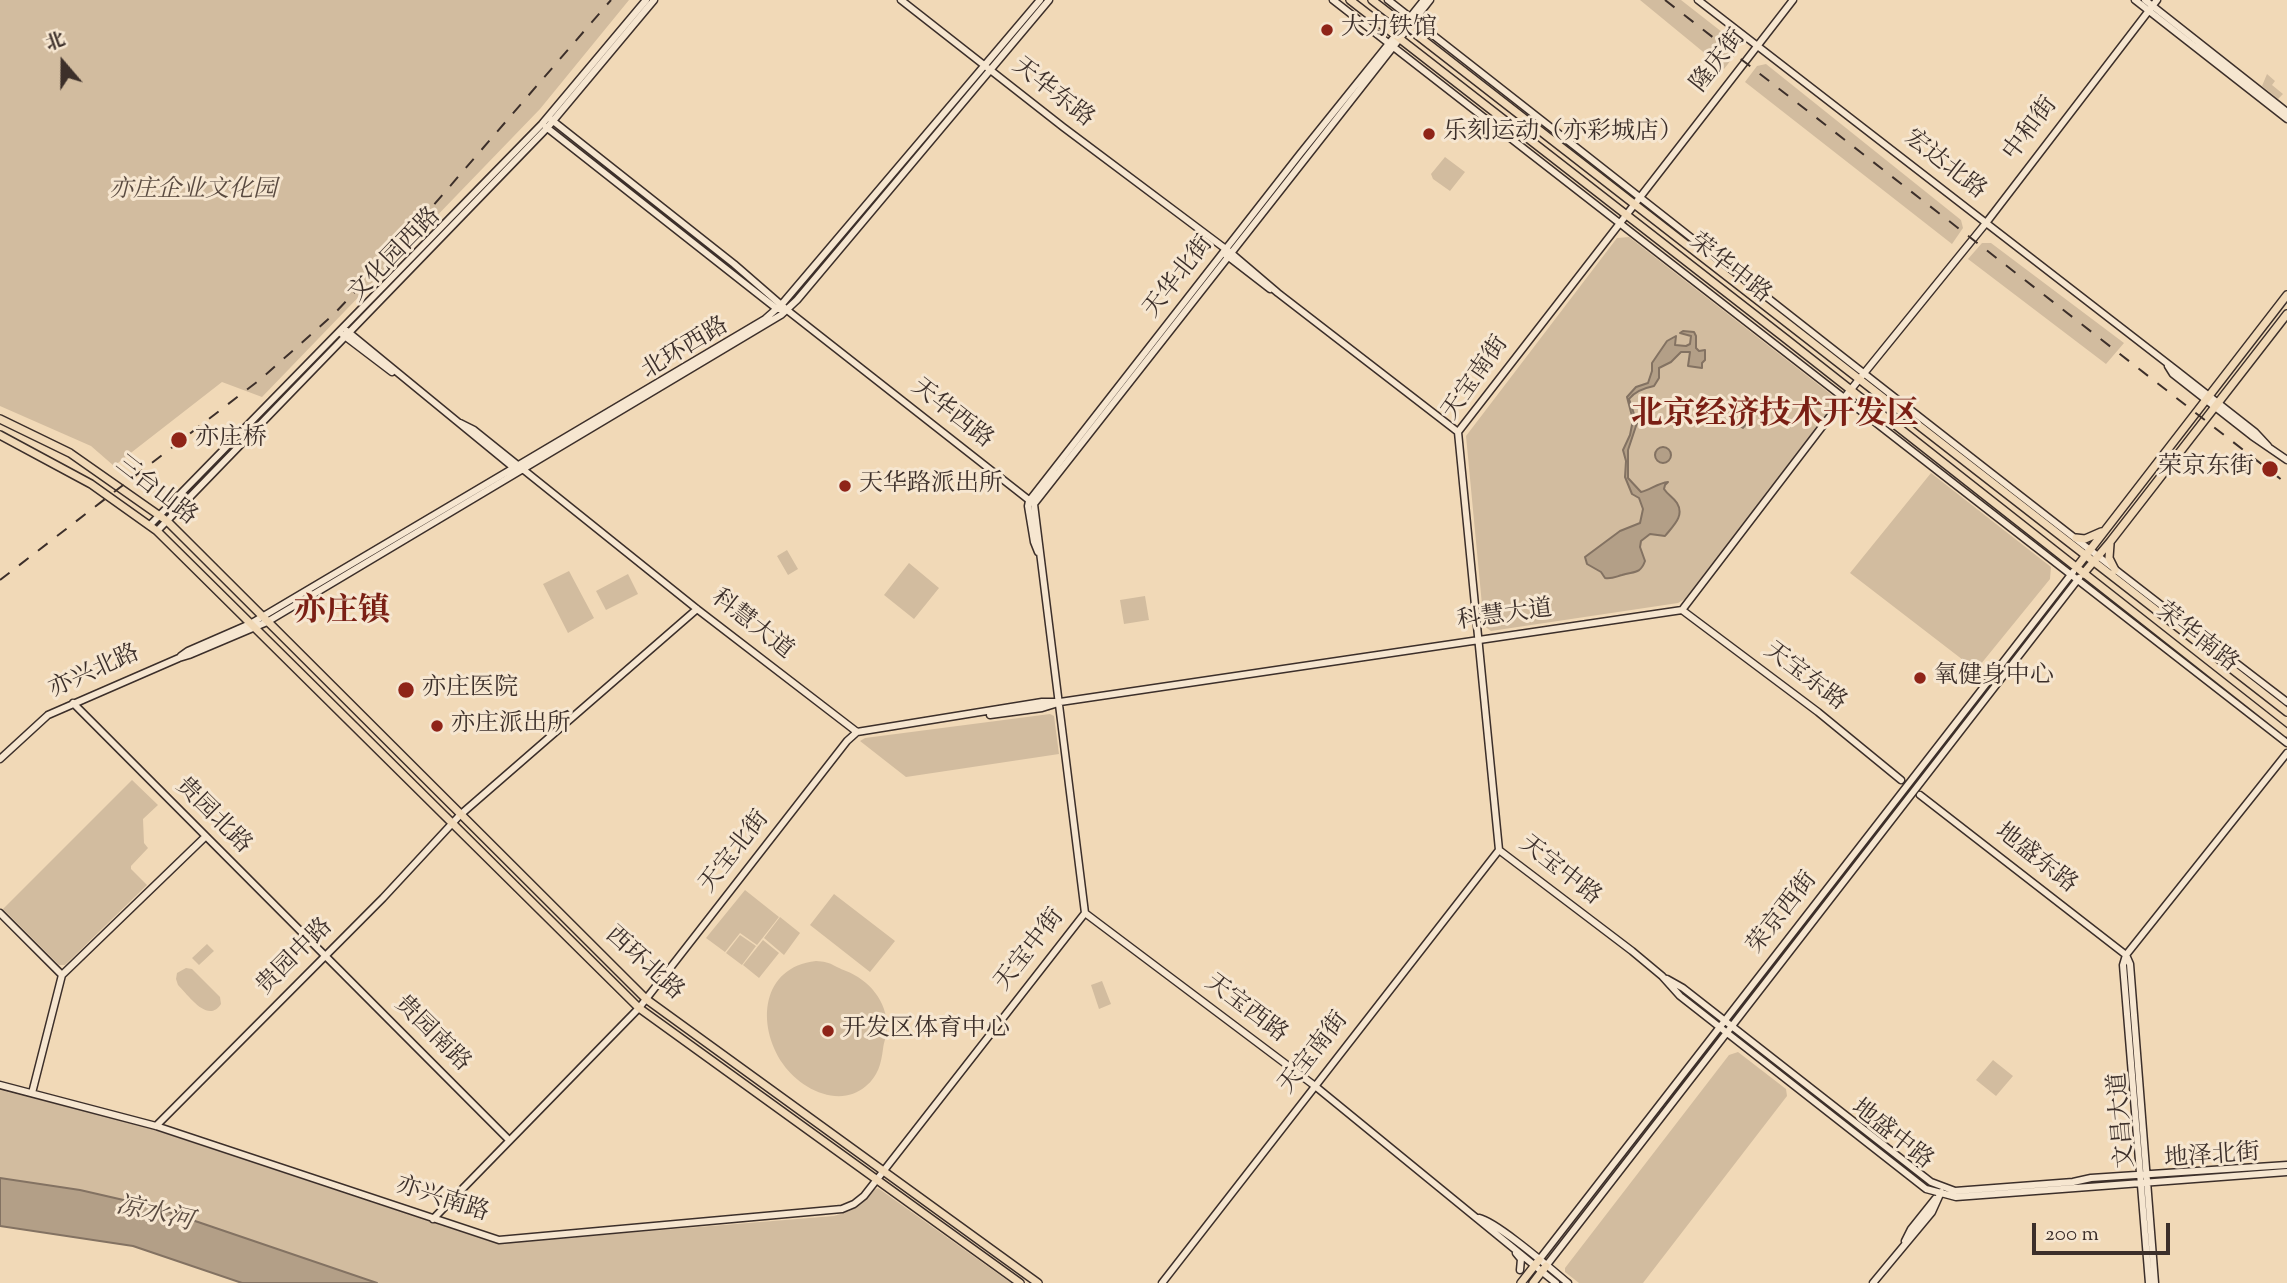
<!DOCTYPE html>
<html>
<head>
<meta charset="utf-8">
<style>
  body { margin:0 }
  #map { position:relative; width:2287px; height:1283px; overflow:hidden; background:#f1d9b7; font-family:"Sorts Mill Goudy","Noto Serif SC",serif }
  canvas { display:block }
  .north { position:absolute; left:28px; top:28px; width:70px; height:70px; -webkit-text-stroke:5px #f6e6d0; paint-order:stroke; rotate:340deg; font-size:19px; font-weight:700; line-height:28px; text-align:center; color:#3c2f2a }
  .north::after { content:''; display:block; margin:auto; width:24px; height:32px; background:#3c2f2a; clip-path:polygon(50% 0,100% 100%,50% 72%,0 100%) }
  .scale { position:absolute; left:2032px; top:1223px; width:138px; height:32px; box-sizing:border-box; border:4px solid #3c2f2a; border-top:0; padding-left:9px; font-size:21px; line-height:24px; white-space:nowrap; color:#3c2f2a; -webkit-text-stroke:5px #f6e6d0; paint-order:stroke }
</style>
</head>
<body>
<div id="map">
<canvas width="2287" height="1283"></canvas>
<div class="north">北</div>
<div class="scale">200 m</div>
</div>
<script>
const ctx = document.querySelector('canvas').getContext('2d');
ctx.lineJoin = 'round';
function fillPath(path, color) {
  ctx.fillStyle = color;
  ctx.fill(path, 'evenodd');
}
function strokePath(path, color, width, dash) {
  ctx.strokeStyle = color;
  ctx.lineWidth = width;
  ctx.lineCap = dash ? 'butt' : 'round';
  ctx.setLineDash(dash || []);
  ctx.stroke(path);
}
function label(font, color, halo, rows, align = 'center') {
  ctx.font = font + ' "Sorts Mill Goudy","Noto Serif SC",serif';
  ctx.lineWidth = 6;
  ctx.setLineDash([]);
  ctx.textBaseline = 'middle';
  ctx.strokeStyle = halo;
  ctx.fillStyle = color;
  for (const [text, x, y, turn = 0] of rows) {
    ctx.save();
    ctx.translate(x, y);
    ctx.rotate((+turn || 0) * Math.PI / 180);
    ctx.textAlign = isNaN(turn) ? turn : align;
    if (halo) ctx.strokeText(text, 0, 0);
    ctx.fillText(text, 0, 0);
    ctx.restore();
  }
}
fillPath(new Path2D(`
  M0 0H629L540 109 262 397 222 382 114 466 91 446 0 406Z
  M1640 0H1681L1736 43 1738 51 1724 69Z
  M1766 64 1961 220 1963 228 1952 244 1745 82 1757 66Z
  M2267 74 2275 81 2272 85 2283 94 2278 99 2262 86Z
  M1445 157 1465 172 1450 191 1433 179 1431 174Z
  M1629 237 1833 396 1836 405 1685 599 1678 603 1491 631 1484 626 1466 436 1617 238Z
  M1982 243H1991L2124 343 2106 364 1968 259Z
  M1931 473 2051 567 2050 579 1976 670 1850 573Z
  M787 550 798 569 788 575 777 556Z
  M909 563 939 588 914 619 884 595Z
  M569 571 594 618 568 633 543 584Z
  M628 574 638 594 606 610 596 591Z
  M1145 596 1149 620 1124 624 1120 600Z
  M1050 714 1054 716 1059 754 906 777 860 741 865 738Z
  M132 780 158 805 143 819 144 843 148 848 131 866V869L147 885 65 965H59L3 909Z
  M745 890 779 917 757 945 740 933 725 952 706 938Z
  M834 894 895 941 870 972 810 925Z
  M780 917 800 933 784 955 764 938Z
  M740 935 756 946 742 965 726 953Z
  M763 940 779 953 759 978 743 965Z
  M207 944 214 951 199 965 192 958Z
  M816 961C832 962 833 966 846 971 869 980 887 1001 887 1027 887 1035 884 1041 883 1049 881 1064 878 1076 866 1086 840 1109 800 1089 783 1064 756 1025 761 967 816 961Z
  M186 968 192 969 220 997 221 1004C208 1024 189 996 178 985L176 979 177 973Z
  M1102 981 1111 1004 1099 1009 1091 985Z
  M1738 1052 1786 1089 1787 1096 1643 1283H1579L1565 1272V1268L1729 1055Z
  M1993 1060 2013 1076 1996 1096 1976 1080Z
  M0 1090 140 1125 489 1241 503 1243 834 1216C844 1213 854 1210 861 1204 868 1198 870 1191 878 1188L1011 1283H377L154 1207 80 1190 0 1178Z`), '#d2bc9f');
const water = new Path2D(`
  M1683 331 1694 332 1696 336V348L1699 351 1705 350V360L1702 363V368L1688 366 1690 352H1681L1671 362 1659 368V378L1654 386C1644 388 1635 391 1629 399L1637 423 1628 450V478L1641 492C1650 490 1658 483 1668 482L1665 485 1664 489C1668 495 1673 497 1677 503 1685 516 1673 526 1665 536L1650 534 1641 541 1640 547 1645 561C1640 575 1633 571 1622 575 1615 577 1612 579 1605 578L1601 572 1587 564 1585 557 1620 531 1640 523 1643 509 1639 498 1632 494 1625 477 1626 461 1623 450 1630 435 1633 420 1627 397 1636 387 1648 383 1652 371V363L1667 341 1676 336 1675 345 1686 346 1690 344 1691 336 1680 333Z
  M1754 402 1760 406 1743 428 1737 424Z
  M1655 455a8 8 0 1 1 16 0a8 8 0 1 1-16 0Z
  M0 1178 80 1190 154 1207 377 1283H242L133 1246 0 1226Z`);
fillPath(water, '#b39f87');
strokePath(water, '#837262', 2);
const secondary = new Path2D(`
  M901 0 1063 127 1231 253 1278 293 1458 432
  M1333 0 2287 743
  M1388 0C1688 234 1985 471 2287 702
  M1698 0 2176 370 2255 432 2268 446
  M1793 0 1458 432 1499 850 1632 951 1662 976 1680 996 1926 1189 1956 1197 2287 1172
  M2135 0 2287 119
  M2145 0 2287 112
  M546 127 777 309H781
  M1226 255 1270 289
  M347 331 514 468
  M342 334 392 372
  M2168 366 2173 374 2252 436 2287 460
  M460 423 474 430 697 609 857 732 1042 702H1060L1682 610 1844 398 1986 223 2157 0
  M1034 504 1430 0
  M150 525 542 124 646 0
  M157 531 547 128 654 0
  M1038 552 1034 542 1028 506 1029 501 1300 154 1424 0
  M1682 610 1818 712 1901 780
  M181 656 188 651 250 624 765 319 782 304 1040 0
  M73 703 509 1140
  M990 715 1042 708 1055 704
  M0 759 48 715 179 658 189 655 267 622 781 315 797 300 1049 0
  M1920 795 2126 955 2130 964 2155 1283
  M0 913 62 975
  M1085 913 1315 1086 1556 1283
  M1667 979 1683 988 1931 1182 1955 1191 2073 1182 2091 1178 2287 1165
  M0 1085 156 1126 499 1240 842 1209 854 1204 864 1196 1085 913 1034 504 787 310 734 264 548 117
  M32 1093 62 975 205 837
  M156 1126 383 898 460 815 697 609
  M1479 1218C1497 1222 1551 1269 1568 1283
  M433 1219 639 1008 847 741 857 732
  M1905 1241 1911 1229 1935 1199
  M1516 1253 1521 1259 1520 1270
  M1539 1260 2073 572
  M1546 1266 2079 578
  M1162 1283 1499 850
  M1873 1283 1932 1212 1941 1192
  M2149 1283 2123 965 2126 955 2287 753`);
const primary = new Path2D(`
  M1350 0 1786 339 2287 733
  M1372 0 2287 712
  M0 419 70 453 167 521 646 999 1038 1283
  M0 435 91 484 157 531 639 1008 1020 1283
  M2076 538 2085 539 2101 532
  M2110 544 2109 558 2115 570
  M2076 568 2287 295
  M2083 574 2110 542 2287 314
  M1521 1283 1539 1260
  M1533 1283 1546 1266`);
strokePath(secondary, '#3c2f2a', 9);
strokePath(primary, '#3c2f2a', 10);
strokePath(secondary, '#f6e6d0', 6);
strokePath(primary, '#f1d9b7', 7);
strokePath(new Path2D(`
  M1665 0 2287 484
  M0 580 262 378 334 314 400 244 611 0`), '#3c2f2a', 2, [12, 12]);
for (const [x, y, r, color] of [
  [1327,30,7,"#8f2418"],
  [1429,134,7,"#8f2418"],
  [179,440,9,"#8f2418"],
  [2270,469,9,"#8f2418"],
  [845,486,7,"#8f2418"],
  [1920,678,7,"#8f2418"],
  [406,690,9,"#8f2418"],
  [437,726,7,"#8f2418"],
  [828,1031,7,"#8f2418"]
]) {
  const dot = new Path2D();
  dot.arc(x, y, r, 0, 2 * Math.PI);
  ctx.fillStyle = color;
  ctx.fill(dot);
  strokePath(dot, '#f6e6d0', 2.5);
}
label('24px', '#3c2f2a', '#f6e6d0', [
  ["大力铁馆",1341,30],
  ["乐刻运动（亦彩城店）",1443,134],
  ["亦庄桥",195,440],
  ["荣京东街",2254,469,"right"],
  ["天华路派出所",859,486],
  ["氧健身中心",1934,678],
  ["亦庄医院",422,690],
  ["亦庄派出所",451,726],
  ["开发区体育中心",842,1031]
], 'left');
label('24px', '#3c2f2a', '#f6e6d0', [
  ["隆庆街",1720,62,-52],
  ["天华东路",1052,94,38],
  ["中和街",2032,130,-53],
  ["宏达北路",1944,166,38],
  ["文化园西路",396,256,-46],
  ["荣华中路",1729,270,38],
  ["天华北街",1180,278,-52],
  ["北环西路",686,350,-31],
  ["天宝南街",1477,379,-55],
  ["天华西路",951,415,38],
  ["三台山路",155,492,38],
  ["科慧大道",1505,617,-8],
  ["科慧大道",751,626,38],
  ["荣华南路",2196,639,38],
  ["亦兴北路",95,673,-24],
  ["天宝东路",1804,678,37],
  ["贵园北路",212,817,45],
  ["天宝北街",736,853,-52],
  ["地盛东路",2035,860,38],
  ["天宝中路",1559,872,38],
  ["荣京西街",1784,914,-52],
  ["天宝中街",1031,951,-52],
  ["贵园中路",296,958,-45],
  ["西环北路",643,965,42],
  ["天宝西路",1245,1010,37],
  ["贵园南路",431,1035,45],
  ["天宝南街",1315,1054,-52],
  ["文昌大道",2124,1120,-95],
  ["地盛中路",1891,1136,38],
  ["地泽北街",2212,1158,-4],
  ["亦兴南路",442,1201,18]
]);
label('italic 24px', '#5a4b41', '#f6e6d0', [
  ["亦庄企业文化园",193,192]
]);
label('italic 26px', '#5a4b41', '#f6e6d0', [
  ["凉水河",154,1216,13]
]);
label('bold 32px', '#7a1f14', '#f6e6d0', [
  ["北京经济技术开发区",1775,418],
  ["亦庄镇",342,615]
]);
</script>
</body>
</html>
